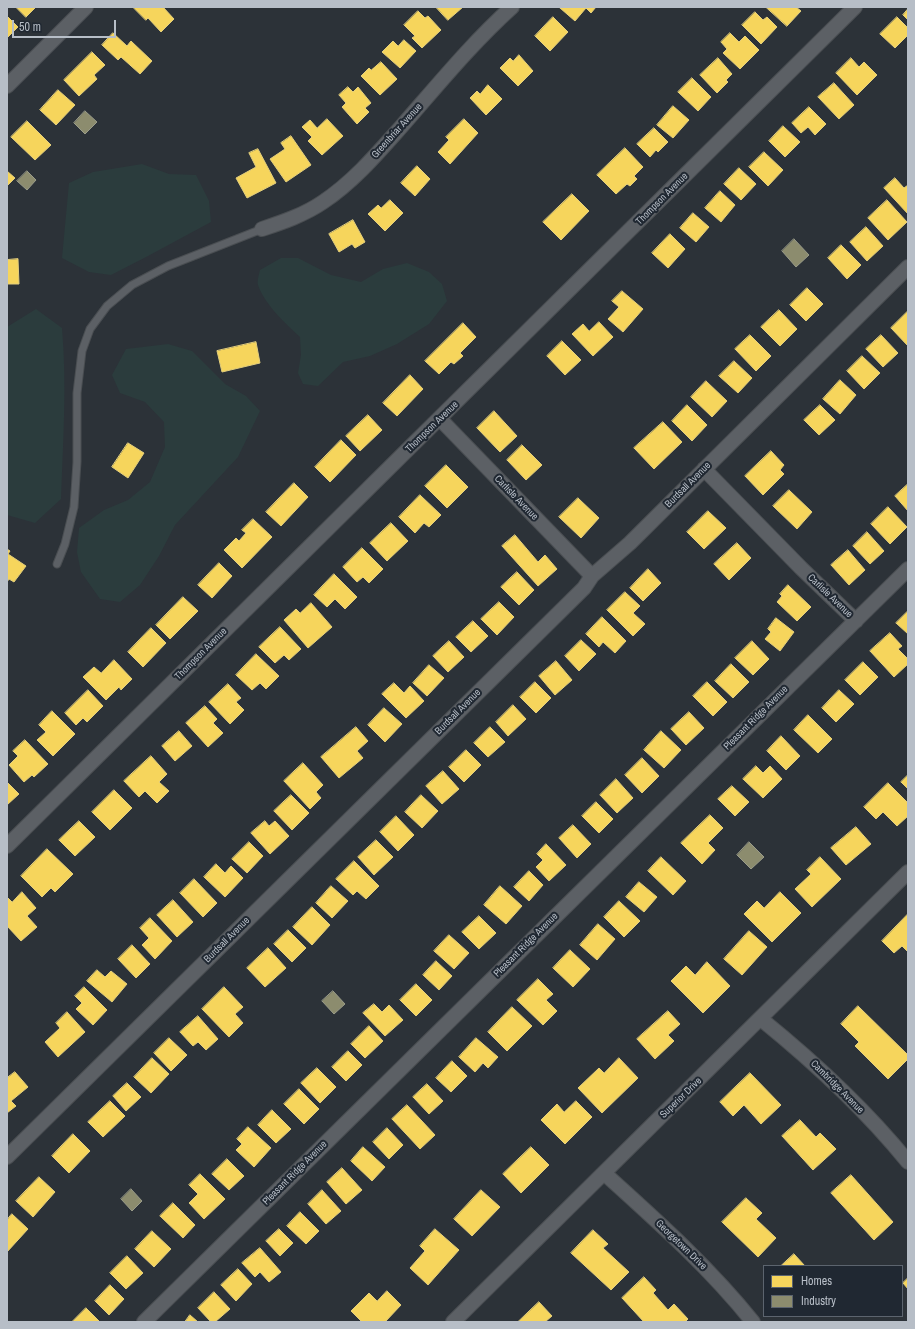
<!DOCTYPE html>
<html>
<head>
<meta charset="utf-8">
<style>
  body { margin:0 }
  #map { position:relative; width:915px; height:1329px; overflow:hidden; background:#2c3238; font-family:"Archivo Narrow",sans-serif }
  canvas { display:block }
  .frame { position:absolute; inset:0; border:8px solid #b7bec7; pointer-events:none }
  .legend { position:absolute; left:763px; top:1265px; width:140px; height:52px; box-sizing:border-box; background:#202832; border:1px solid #5c646e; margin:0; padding:5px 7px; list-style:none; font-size:12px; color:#b7bec7 }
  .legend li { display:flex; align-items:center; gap:8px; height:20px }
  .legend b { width:20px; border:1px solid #5c646e }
  .scale { position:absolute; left:12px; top:20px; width:104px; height:18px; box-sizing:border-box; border:2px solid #b7bec7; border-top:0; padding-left:5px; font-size:12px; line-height:14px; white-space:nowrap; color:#b7bec7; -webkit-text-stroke:3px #202832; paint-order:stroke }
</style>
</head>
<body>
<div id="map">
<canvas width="915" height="1329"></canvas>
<div class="frame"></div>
<ul class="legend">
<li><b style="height:11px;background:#f6d55c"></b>Homes</li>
<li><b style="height:11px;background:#8c8c6e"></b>Industry</li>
</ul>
<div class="scale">50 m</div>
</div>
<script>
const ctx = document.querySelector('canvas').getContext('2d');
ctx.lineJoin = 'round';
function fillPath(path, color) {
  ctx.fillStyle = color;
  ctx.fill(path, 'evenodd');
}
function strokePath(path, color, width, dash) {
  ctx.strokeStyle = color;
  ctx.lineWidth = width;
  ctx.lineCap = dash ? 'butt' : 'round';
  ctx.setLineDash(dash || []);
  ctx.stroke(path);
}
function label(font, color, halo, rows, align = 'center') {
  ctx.font = font + ' "Archivo Narrow",sans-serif';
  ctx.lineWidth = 4;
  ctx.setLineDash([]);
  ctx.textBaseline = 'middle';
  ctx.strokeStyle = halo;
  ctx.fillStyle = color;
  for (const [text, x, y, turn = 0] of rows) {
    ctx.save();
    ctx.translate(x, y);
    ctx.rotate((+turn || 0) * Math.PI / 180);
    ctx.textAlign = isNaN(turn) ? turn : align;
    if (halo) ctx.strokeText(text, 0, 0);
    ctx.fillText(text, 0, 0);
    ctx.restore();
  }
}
fillPath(new Path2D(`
  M142 164 169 174 196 175 209 201 211 222 148 256 111 275 89 272 62 258 69 183 93 172Z
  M281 258H298L331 275 361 282 383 269 407 263 429 272 442 284 447 301 429 324 397 344 370 356 343 362 318 386 303 384 298 373 301 355 300 337C285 323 265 305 258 285 257 281 259 274 260 270Z
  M36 309 62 328C67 385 63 442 61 499L35 523 7 515V327Z
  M168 344 192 351 225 384 246 396 260 411 238 457 175 525 159 556 140 585 120 602 100 599 81 572 77 552 79 528 104 510 128 500 150 482 165 447 164 422 145 402 120 393 112 375 126 349Z`), '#2b3c3d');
const homes = new Path2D(`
  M16 7H36L26 17Z
  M133 7H163L174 19 161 32 148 18 146 20Z
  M436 7H463L448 20Z
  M561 7H596L591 13 586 8 575 21 560 8Z
  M766 7H796L801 11 787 26Z
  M908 9V20L903 15Z
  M418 11 425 18 428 16 441 30 422 48 412 38 415 36 404 25Z
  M755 12 763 20 767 17 777 27 761 44 742 25Z
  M7 16 18 27 7 38Z
  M553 17 568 32 550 51 535 36Z
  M897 17 908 28V35L895 48 880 34Z
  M113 33 127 46 131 41 152 61 140 74 121 57 118 60 102 45Z
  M730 33 739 42 745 36 759 50 740 69 723 53 727 49 721 42Z
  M404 40 416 51 400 68 382 52 393 41 398 46Z
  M92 52 105 65 94 75 97 79 79 96 64 80Z
  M519 55 533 71 518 86 500 68 510 58 513 61Z
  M718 58 732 74 726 80 728 82 717 93 700 75Z
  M851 58 859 67 864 62 877 75 857 95 836 73Z
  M381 62 397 79 380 95 361 76 369 68 371 70Z
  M692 78 711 97 698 111 678 92Z
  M834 83 854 105 839 119 818 97Z
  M488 85 502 99 486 115 470 98 477 91 480 94Z
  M348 87 353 92 358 87 371 103 365 108 369 112 357 124 342 107 346 103 339 95Z
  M58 90 75 105 56 125 40 110Z
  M673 106 689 120 673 138 657 125Z
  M809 107 826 124 815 135 808 127 801 133 792 123Z
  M327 119 343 136 322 155 308 141 312 137 302 127 310 120 317 128Z
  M464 119 478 133 450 164 438 152 449 140 446 137Z
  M27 121 51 145 35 160 11 137Z
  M783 126 800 142 785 157 769 141Z
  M654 128 668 142 658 152 656 150 650 157 637 144Z
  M291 136 311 165 286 182 270 159 285 149 281 143Z
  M625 148 643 167 634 176 637 179 630 186 627 184 616 194 597 175Z
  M258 149 276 183 247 198 236 178 256 167 249 153Z
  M764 152 783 170 768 186 749 167Z
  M417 166 430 179 415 196 401 183Z
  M739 168 756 184 741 200 724 184Z
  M7 171 15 178 7 186Z
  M895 178 904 188 908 185V214L884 188Z
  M720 191 735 205 721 222 705 208Z
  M572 194 589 211 561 240 543 222Z
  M390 200 403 213 385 231 368 214 378 205 381 208Z
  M887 200 907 222 888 240 868 218Z
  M693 213 709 227 696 242 680 228Z
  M353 220 365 242 355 248 352 244 339 252 329 234Z
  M866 227 883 246 867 261 850 242Z
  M670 234 685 249 668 268 652 253Z
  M841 245 861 265 847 279 828 258Z
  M18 259 19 284H7V260Z
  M807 288 823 304 806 321 790 305Z
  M622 291 643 309 623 332 608 319 619 307 612 301Z
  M779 310 797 329 780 346 761 327Z
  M908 311V346L891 328Z
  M599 322 613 337 593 356 572 334 583 324 589 331Z
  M463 323 476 337 460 353 463 356 454 364 451 362 439 374 425 361Z
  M750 335 771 356 756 371 735 349Z
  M881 335 898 353 883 367 866 349Z
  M562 341 581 360 565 375 547 356Z
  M256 342 260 363 222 372 217 351Z
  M862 356 880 373 864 389 847 371Z
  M734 361 752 378 738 393 719 376Z
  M410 375 423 389 397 416 383 403Z
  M840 380 856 395 840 414 823 399Z
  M706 381 727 401 712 417 691 397Z
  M687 405 707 425 692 441 672 421Z
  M820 405 835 420 819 435 804 420Z
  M494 411 517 436 500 452 477 428Z
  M368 415 382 430 360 451 346 436Z
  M663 422 682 442 654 469 634 448Z
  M341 440 356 455 330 482 315 467Z
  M128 443 144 453 128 478 112 467Z
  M522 445 542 465 526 480 507 460Z
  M771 451 784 465 780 470 784 474 763 495 745 476Z
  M446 465 468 487 447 508 425 486Z
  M294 483 308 497 281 526 266 512Z
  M908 484V511L895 496Z
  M789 490 812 512 797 529 773 506Z
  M420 495 441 515 429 527 424 523 415 533 399 517Z
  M578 498 599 518 581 538 559 517Z
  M888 507 907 527 890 544 871 524Z
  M708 511 726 528 704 549 687 532Z
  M253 519 272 537 242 568 224 550 236 538 239 541 246 533 242 530Z
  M391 523 408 541 387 561 370 543Z
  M867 532 884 551 870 564 853 546Z
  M515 535 538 562 545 555 557 569 538 586 502 546Z
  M737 543 751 558 729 580 714 564Z
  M362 548 383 569 369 583 363 577 357 582 343 567Z
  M7 549 10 551 8 554 26 566 14 582 9 579 7 582Z
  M848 550 865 570 849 585 831 565Z
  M219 563 232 576 212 598 198 585Z
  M648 569 661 583 643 601 630 588Z
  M517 572 534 590 519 605 501 587Z
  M334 574 357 597 345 609 335 599 327 607 314 595Z
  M788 585 811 607 797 621 777 602 782 596 780 594Z
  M625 592 640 606 633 613 645 624 633 636 607 610Z
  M183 597 198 611 170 639 156 625Z
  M499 602 514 617 497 635 481 619Z
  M311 603 332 627 308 648 284 620 296 609 300 613Z
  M908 611V634L896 623Z
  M602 617 626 641 615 653 603 642 599 647 586 634Z
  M776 618 794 632 780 651 765 639 771 632 768 629Z
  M473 621 488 636 471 652 456 637Z
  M280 627 301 649 289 660 284 655 275 663 259 647Z
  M151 628 166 643 143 667 128 652Z
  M890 633 902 646 898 649 908 659V664L894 677 870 651Z
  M581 640 596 654 579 671 565 656Z
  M449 641 464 657 448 672 433 656Z
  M752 641 769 659 753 675 735 658Z
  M256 654 279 676 266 689 260 683 252 690 236 675Z
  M114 660 132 679 121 690 119 687 106 700 83 677 94 667 101 673Z
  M556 661 572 680 555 695 539 676Z
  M863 662 878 677 860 695 845 680Z
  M731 664 749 682 733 698 715 681Z
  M429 665 444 678 427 696 413 683Z
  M535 682 551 698 536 713 520 697Z
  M707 682 727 702 713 716 693 696Z
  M394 683 404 693 410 686 424 701 406 718 382 694Z
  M228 684 241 698 236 702 244 710 230 724 209 702Z
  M88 690 103 706 87 722 83 718 76 725 65 713Z
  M839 690 854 704 836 722 822 708Z
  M513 705 526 719 508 736 496 722Z
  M205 706 217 719 213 723 223 733 208 747 186 723Z
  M384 708 402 724 385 742 368 725Z
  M52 711 75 734 53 756 37 740 46 732 39 725Z
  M689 712 704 728 686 745 671 729Z
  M808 715 832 739 818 753 794 730Z
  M356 727 368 741 357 751 363 758 339 778 321 757Z
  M490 727 505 742 488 757 474 743Z
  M179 731 192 746 175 761 162 746Z
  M661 731 681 750 664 768 644 750Z
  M781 736 800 756 786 770 767 751Z
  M25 740 48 764 34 777 32 775 24 782 9 765 18 756 13 751Z
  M466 750 481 765 464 782 449 767Z
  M151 756 167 774 159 782 169 791 157 803 145 791 139 797 124 781Z
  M642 758 659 776 642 793 625 775Z
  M303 763 323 785 316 792 321 798 310 809 284 781Z
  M756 766 763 773 770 766 782 779 763 798 743 779Z
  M443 771 459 789 442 804 426 786Z
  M908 775V789L901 782Z
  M616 779 633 798 617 813 600 795Z
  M7 782 19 794 7 805Z
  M888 783 908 803V816L897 826 883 812 876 819 864 807Z
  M732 786 749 802 735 816 718 799Z
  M114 790 132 808 110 830 92 812Z
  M291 795 309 813 292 830 274 811Z
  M421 795 438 811 422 828 405 812Z
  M596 802 613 819 599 833 582 816Z
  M710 815 723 828 708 843 715 850 702 864 681 843Z
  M396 816 414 835 398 851 380 832Z
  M79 821 95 837 75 856 59 840Z
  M265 821 269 826 275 821 289 836 270 854 251 833Z
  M573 825 591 844 577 858 559 838Z
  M856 827 871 844 846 865 831 848Z
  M376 840 393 857 374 875 358 857Z
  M249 842 263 856 247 873 232 859Z
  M546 844 566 865 549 881 536 867 543 860 537 854Z
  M47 849 73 874 55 892 51 888 42 897 21 876Z
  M661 857 686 881 673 895 648 871Z
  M820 857 841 879 812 907 795 889 811 874 807 870Z
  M354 861 379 886 366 899 357 891 353 895 336 879Z
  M216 864 225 873 231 866 243 878 225 897 204 877Z
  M529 871 543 885 529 901 514 887Z
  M194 879 217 903 203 917 180 893Z
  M639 882 657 897 644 912 626 897Z
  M331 886 348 901 332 918 316 903Z
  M500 886 522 906 506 924 484 905Z
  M22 892 36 908 27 916 37 927 21 941 7 926V897L12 902Z
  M780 892 801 913 772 942 744 914 757 901 764 908Z
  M173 900 193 922 177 937 157 915Z
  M619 901 640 921 624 937 604 917Z
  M312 907 330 925 312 945 293 927Z
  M908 914V952L902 946 894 953 882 941Z
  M479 916 496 933 479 949 462 932Z
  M150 918 172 941 155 959 142 945 149 938 140 928Z
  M598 924 615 939 597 960 580 945Z
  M288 930 306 948 292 962 274 944Z
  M749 931 767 947 742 975 724 959Z
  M449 935 469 953 454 969 434 951Z
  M132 945 150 964 136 978 118 959Z
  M268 948 286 968 265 987 247 968Z
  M570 950 590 969 573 987 553 968Z
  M436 961 452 976 439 990 423 975Z
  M707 962 730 986 703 1013 671 981 686 966 695 975Z
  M97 970 105 977 111 971 127 984 112 1002 87 981Z
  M538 979 553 994 546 1000 557 1011 543 1025 517 1000Z
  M416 984 432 1000 416 1016 400 1000Z
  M84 987 107 1010 93 1025 76 1009 82 1003 75 996Z
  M224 987 243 1007 235 1014 243 1023 229 1037 202 1009Z
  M374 1004 382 1012 389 1005 403 1020 385 1036 363 1013Z
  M858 1006 908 1055V1059L888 1079 855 1046 859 1042 841 1024Z
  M512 1007 532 1026 507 1051 488 1032Z
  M668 1011 680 1024 668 1035 674 1041 655 1059 637 1039Z
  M67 1012 85 1032 58 1057 45 1042 60 1028 56 1023Z
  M198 1016 218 1039 206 1050 198 1042 193 1046 180 1032Z
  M369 1026 383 1041 365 1058 351 1044Z
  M169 1038 187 1055 171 1071 154 1053Z
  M476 1038 498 1057 488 1068 483 1063 475 1072 459 1057Z
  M348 1051 362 1065 346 1081 332 1067Z
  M152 1058 169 1074 151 1093 134 1077Z
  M619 1058 638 1078 602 1113 578 1088 599 1068 604 1073Z
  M452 1061 467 1076 451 1092 436 1078Z
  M317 1068 336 1087 320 1103 301 1083Z
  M15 1072 28 1087 11 1101 16 1106 7 1113V1078Z
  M750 1073 781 1105 761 1124 744 1105 733 1116 720 1102Z
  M127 1083 141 1097 126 1111 113 1096Z
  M427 1084 443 1101 429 1114 413 1097Z
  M299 1089 319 1109 304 1124 284 1104Z
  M110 1101 125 1116 103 1137 88 1122Z
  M576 1101 592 1117 565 1144 541 1120 557 1104 564 1112Z
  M407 1105 435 1135 420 1149 392 1119Z
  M272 1110 291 1129 276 1143 258 1125Z
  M800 1120 816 1137 820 1133 836 1149 813 1170 782 1136Z
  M248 1127 271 1148 254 1167 236 1150 242 1144 237 1139Z
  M387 1128 403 1145 389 1159 373 1142Z
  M73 1134 90 1151 69 1173 52 1156Z
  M363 1147 385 1167 372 1181 351 1161Z
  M531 1147 549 1165 521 1193 503 1174Z
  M227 1159 244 1176 229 1190 212 1174Z
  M342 1168 362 1190 346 1204 327 1182Z
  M200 1174 225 1199 204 1219 189 1203 198 1194 189 1185Z
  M851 1175 893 1222 874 1240 831 1193Z
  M39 1177 55 1192 33 1217 16 1201Z
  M322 1190 341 1211 326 1224 308 1204Z
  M481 1190 500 1207 472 1236 454 1219Z
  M746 1198 762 1213 756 1219 776 1238 758 1257 722 1222Z
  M173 1203 195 1225 183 1238 160 1216Z
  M300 1212 319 1231 306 1244 287 1226Z
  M12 1214 28 1229 7 1252V1220Z
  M279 1229 293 1243 280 1256 266 1241Z
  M435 1229 459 1250 428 1285 410 1268 425 1251 420 1246Z
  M593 1230 608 1244 603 1248 629 1272 611 1290 571 1253Z
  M152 1231 171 1249 154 1267 135 1249Z
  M260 1248 281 1272 269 1282 260 1272 255 1277 242 1263Z
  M794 1254 805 1266H781Z
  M127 1256 143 1273 126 1289 110 1273Z
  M238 1269 252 1284 236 1301 221 1285Z
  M644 1277 656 1290 653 1293 668 1310 674 1304 688 1319 685 1322H644L622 1298Z
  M908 1278V1289L903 1283Z
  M110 1285 124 1299 109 1315 95 1301Z
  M387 1291 401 1305 385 1322H362L351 1311 369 1293 377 1301Z
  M214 1292 230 1309 215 1322H211L198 1308Z
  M539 1302 552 1316 545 1322H518Z
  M86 1308 99 1321 98 1322H72Z
  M190 1315 198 1322H185Z`);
fillPath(homes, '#f6d55c');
strokePath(homes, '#e3ce7c', 1);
const industry = new Path2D(`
  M85 111 97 122 85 134 74 123Z
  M27 171 36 180 27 190 17 181Z
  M794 239 809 255 796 267 782 251Z
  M749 842 764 857 751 869 737 855Z
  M333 991 345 1004 334 1014 322 1001Z
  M131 1189 142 1201 132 1211 121 1199Z`);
fillPath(industry, '#8c8c6e');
strokePath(industry, '#999b89', 1);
const lane = new Path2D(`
  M57 564 65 544 74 507 77 462V393L82 351 90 329 107 306 132 285 168 266 262 229`);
const street = new Path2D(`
  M7 86 86 7
  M262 229C283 222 304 215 323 202 353 182 377 154 401 127 437 86 471 44 512 7
  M440 419 592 576
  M704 469 801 568 856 621
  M7 846 855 7
  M761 1019C814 1062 865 1109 908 1162
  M7 1157 584 588 592 576 630 543 908 267
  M604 1173C656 1220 709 1267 753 1322
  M144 1322 908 569
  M453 1322 908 872`);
strokePath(lane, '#4a4e52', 9);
strokePath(street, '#4a4e52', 16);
strokePath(lane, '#5c6065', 7);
strokePath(street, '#5c6065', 14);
label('10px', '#b7bec7', '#202832', [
  ["Greenbriar Avenue",397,131,-48],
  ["Thompson Avenue",662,199,-45],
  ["Thompson Avenue",432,427,-44],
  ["Burdsall Avenue",688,485,-45],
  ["Carlisle Avenue",516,498,46],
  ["Carlisle Avenue",830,596,44],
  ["Thompson Avenue",201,654,-45],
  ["Burdsall Avenue",458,712,-45],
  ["Pleasant Ridge Avenue",756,718,-45],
  ["Burdsall Avenue",227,940,-45],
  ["Pleasant Ridge Avenue",526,945,-45],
  ["Cambridge Avenue",837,1087,45],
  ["Superior Drive",681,1098,-44],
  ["Pleasant Ridge Avenue",295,1173,-45],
  ["Georgetown Drive",681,1245,44]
]);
</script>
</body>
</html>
